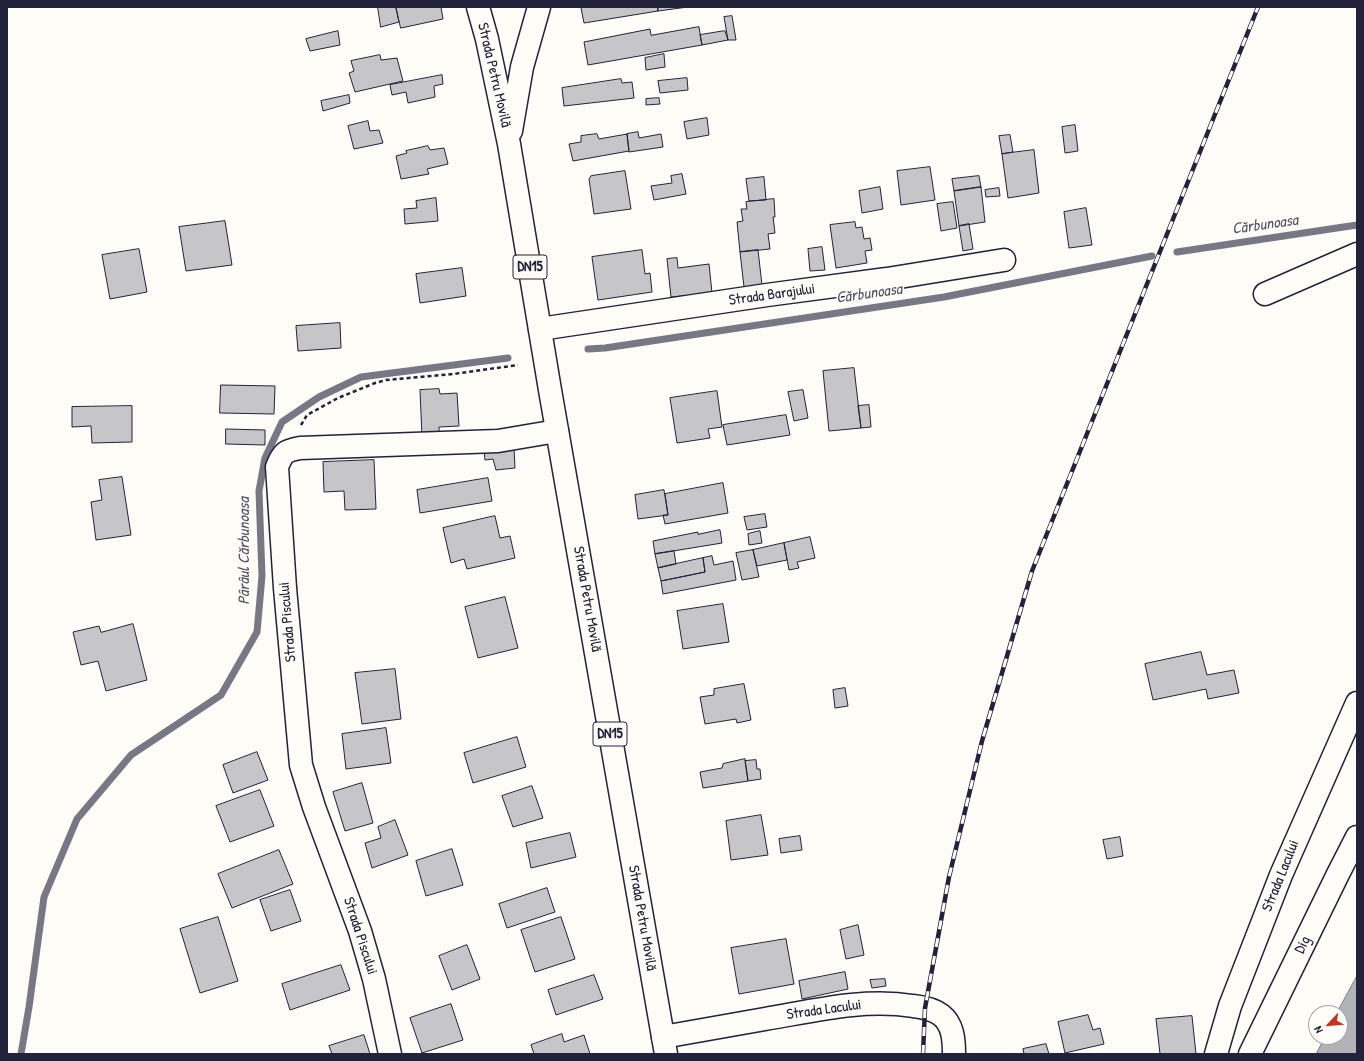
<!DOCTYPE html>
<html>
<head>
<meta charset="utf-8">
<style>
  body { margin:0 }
  #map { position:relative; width:1364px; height:1061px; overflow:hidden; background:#fdfcf7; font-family:"Patrick Hand",sans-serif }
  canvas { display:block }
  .frame { position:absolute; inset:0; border:8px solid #22223b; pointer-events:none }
  .north { position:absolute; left:1308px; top:1005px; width:40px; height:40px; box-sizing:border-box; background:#fdfcf7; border:1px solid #a5a5ac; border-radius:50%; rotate:244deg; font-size:11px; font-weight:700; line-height:16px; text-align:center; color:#22223b }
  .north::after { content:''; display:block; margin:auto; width:14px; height:18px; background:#c8321e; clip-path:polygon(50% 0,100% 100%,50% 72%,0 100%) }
</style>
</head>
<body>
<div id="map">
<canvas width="1364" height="1061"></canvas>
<div class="frame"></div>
<div class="north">N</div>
</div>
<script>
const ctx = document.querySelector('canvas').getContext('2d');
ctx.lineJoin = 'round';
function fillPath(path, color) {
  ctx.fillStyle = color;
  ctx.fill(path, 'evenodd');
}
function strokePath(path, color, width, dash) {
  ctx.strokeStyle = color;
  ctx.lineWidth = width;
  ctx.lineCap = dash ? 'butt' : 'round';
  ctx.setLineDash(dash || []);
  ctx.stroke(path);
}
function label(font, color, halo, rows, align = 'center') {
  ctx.font = font + ' "Patrick Hand",sans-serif';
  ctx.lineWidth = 3;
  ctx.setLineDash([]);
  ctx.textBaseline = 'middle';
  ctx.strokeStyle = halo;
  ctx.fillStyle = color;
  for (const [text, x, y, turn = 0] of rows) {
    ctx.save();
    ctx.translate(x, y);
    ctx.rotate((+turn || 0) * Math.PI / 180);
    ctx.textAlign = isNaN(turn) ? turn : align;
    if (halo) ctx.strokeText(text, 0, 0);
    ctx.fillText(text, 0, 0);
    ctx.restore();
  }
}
const water = new Path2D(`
  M1357 976V1054H1316L1325 1037H1340V1013H1337Z`);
fillPath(water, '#b2b2b7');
strokePath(water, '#787885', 1);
strokePath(new Path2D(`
  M1177 252 1357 225
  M588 349 605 348 944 297 1152 256
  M21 1054 29 1007 44 897 77 819 131 755 221 695 257 632 262 576 259 491 265 458 282 422 319 397 361 377 508 358`), '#787885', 7);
const building = new Path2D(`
  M378 7H396L399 22 381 27Z
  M396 7H441L443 19 401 28Z
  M587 7H658V11L584 23 581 8Z
  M658 7H688L658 11Z
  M732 16 736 40H728L724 17Z
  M699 27 702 45 588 65 584 42 650 29 651 35Z
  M338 31 340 45 310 51 306 39Z
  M725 31 728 40 702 45 700 35Z
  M664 54 665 67 646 70 645 58Z
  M380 55 381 60 397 58 403 81 355 92 349 73 354 71 351 61Z
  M442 75 443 84 434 86 435 97 408 103 406 92 392 95 390 85Z
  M687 78 688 90 660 93 658 81Z
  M621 79 622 83 632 82 634 98 564 106 562 88Z
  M349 95 350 103 323 111 321 101Z
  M659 98 660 104 646 105V99Z
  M707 118 709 135 687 139 684 122Z
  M368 121 370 131 379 130 383 143 354 149 348 126Z
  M1075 125 1078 151 1065 153 1062 127Z
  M638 132 639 138 661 134 663 147 629 152 627 134Z
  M597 134 599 139 627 134 629 151 573 161 569 144 581 142V136Z
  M1010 135 1013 152 1002 154 999 136Z
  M428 146 430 150 444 148 448 164 427 169 429 174 401 179 396 156 407 153 406 151Z
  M1034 150 1039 193 1008 198 1002 154Z
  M930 167 935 200 901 205 897 171Z
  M625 171 631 209 594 214 589 179 591 176Z
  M682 174 686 194 654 200 651 186 672 183 671 176Z
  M979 176 981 187 954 191 952 179Z
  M764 177 766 200 749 201 746 179Z
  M880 187 883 209 862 213 859 191Z
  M981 187 985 222 959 226 954 191Z
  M999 188 1000 196 986 197 985 190Z
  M436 198 438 221 405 224 404 209 417 208 416 201Z
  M774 199 775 217H773L775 233 768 234 770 249 740 252 737 222 743 221 741 209H747L746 202Z
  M953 202 957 228 941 231 937 204Z
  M1086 208 1092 245 1069 248 1064 212Z
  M225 221 232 265 186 271 179 227Z
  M855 222 856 228 862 227 864 239 870 238 872 250 865 251 867 263 836 268 830 225Z
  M969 224 973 249 963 251 959 226Z
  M822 247 825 270 810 271 808 249Z
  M139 249 147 292 110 299 102 255Z
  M642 250 645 274 650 273 652 292 598 300 592 257Z
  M758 250 762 285 744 287 740 252Z
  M677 258 678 268 709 264 712 293 671 297 667 259Z
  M462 268 466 296 420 303 416 274Z
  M340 323 341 348 298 351 296 326Z
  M854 368 861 428 829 431 823 371Z
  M221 385 275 386 274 414 220 413Z
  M439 389 440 394 457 393 459 426 439 427V436L422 437 420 390Z
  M803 390 808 418 794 421 788 392Z
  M717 391 722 427 708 429 710 438 677 443 670 398Z
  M869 405 871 427 861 428 858 406Z
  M132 406V442L92 443 91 426 72 427V407Z
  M786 415 790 435 727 445 723 425Z
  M226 429 265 430V445L226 444Z
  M514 448 515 468 496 470 493 459 485 460 484 450Z
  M374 460 376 509 345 510 344 491 324 492 323 462Z
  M122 477 131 535 96 540 91 502 102 500 99 480Z
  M488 478 492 501 420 513 417 490Z
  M723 483 728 513 665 524 663 515H668L665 494Z
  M664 490 668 515 638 519 635 495Z
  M765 514 767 527 747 530 744 517Z
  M495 516 500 538 510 536 515 558 467 569 464 559 451 563 443 528Z
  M720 530 722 543 655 554 653 541 698 532V534Z
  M760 531 762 543 749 545 748 534Z
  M810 537 815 558 797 562 799 568 789 570 784 543Z
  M784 543 787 560 757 566 753 550Z
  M753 550 759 577 742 580 736 553Z
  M674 551 676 564 658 568 655 554Z
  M712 556 714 565 733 561 736 580 663 594 661 581 705 572 703 558Z
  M703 558 705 572 661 581 658 568Z
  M505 597 518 648 478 658 465 607Z
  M723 604 729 642 683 649 677 611Z
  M133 624 147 680 106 691 98 661 81 665 73 632 99 626 101 632Z
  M1201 652 1207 675 1234 670 1239 693 1208 699 1206 689 1153 700 1145 664Z
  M395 669 401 719 362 724 355 673Z
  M744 684 751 720 737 723 736 719 705 724 700 697 714 695V689Z
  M845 688 848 706 835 708 833 690Z
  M386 728 391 763 346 769 342 734Z
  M517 737 526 767 473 783 464 753Z
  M257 752 268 780 233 793 223 765Z
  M745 759 748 781 703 788 700 772 722 768 723 764Z
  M756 760 757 769H760L761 779 748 781 745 761Z
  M362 783 373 823 345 831 333 792Z
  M532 786 543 818 513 827 502 796Z
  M260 790 274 826 230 842 216 806Z
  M761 815 768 855 731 860 726 821Z
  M395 820 408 855 372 868 365 843 381 838 378 827Z
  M570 833 576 857 531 868 526 843Z
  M800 836 802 850 781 853 779 839Z
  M1120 837 1123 856 1107 859 1103 840Z
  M452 849 463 885 426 896 416 861Z
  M279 850 293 884 232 908 218 874Z
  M547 888 555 912 507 928 499 904Z
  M290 890 301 921 271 931 260 900Z
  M218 917 238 981 200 993 180 929Z
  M561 917 575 959 535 972 521 930Z
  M858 925 864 955 846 959 840 930Z
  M786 939 794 984 739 994 731 948Z
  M467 945 480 979 452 990 439 956Z
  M341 965 350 990 290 1010 282 984Z
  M845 972 848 989 802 999 799 981Z
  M594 975 603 999 556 1015 548 990Z
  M885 979 886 986 872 988 870 980Z
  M451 1004 463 1040 422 1053 410 1018Z
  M1088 1015 1093 1030 1100 1028 1104 1044 1065 1053 1058 1022Z
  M1192 1016 1196 1054H1160L1156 1019Z
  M562 1034 564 1042 584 1035 590 1054H534L531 1045Z
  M364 1035 370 1054H332L329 1046Z
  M1046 1044 1049 1054H1024L1023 1049Z`);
fillPath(building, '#c6c6c8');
strokePath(building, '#22223b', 1);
const minor = new Path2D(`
  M1265 294 1357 254
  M540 329 767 295 887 279 1004 260
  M663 1037C697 1031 731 1025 765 1019 813 1011 863 998 913 1006 922 1007 933 1009 941 1015 953 1024 954 1040 954 1054
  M390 1054 374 979 360 931 314 807 301 765 285 588 277 467C283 452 285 451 300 448L498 441 557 431
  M1216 1054 1230 1006 1281 875 1357 703
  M1250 1054 1338 874 1357 837`);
const major = new Path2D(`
  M478 7 487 39 509 144 550 390 666 1054
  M511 131 522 67 539 7`);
strokePath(minor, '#22223b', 25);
strokePath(major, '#22223b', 25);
strokePath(new Path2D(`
  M301 425 307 415 338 398 375 383 386 380 453 374 518 365`), '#22223b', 2.5, [4, 3]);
strokePath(minor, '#fdfcf7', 22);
strokePath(major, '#fdfcf7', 22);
const rail = new Path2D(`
  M923 1054 925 1008 949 877 982 741 1032 571 1258 7`);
strokePath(rail, '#22223b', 4.5);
strokePath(rail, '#fdfcf7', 3, [9]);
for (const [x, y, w] of [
  [530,267,34],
  [610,734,34]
]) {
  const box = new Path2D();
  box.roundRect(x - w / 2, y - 12, w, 24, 3);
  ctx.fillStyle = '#fdfcf7';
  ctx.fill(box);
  strokePath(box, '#22223b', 1);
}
label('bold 14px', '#22223b', null, [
  ["DN15",530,267],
  ["DN15",610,734]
]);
label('15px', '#22223b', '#fdfcf7', [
  ["Strada Petru Movilă",494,75,77],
  ["Strada Barajului",772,295,-8],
  ["Strada Petru Movilă",587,599,80],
  ["Strada Piscului",288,622,-95],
  ["Strada Lacului",1281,876,-68],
  ["Strada Petru Movilă",642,918,80],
  ["Strada Piscului",360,936,72],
  ["Dig",1303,945,-64],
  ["Strada Lacului",824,1010,-8]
]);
label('italic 16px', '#545466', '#fdfcf7', [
  ["Cărbunoasa",1265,225,-8],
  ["Cărbunoasa",869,294,-8],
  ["Pârâul Cărbunoasa",245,551,-90]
]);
</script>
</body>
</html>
